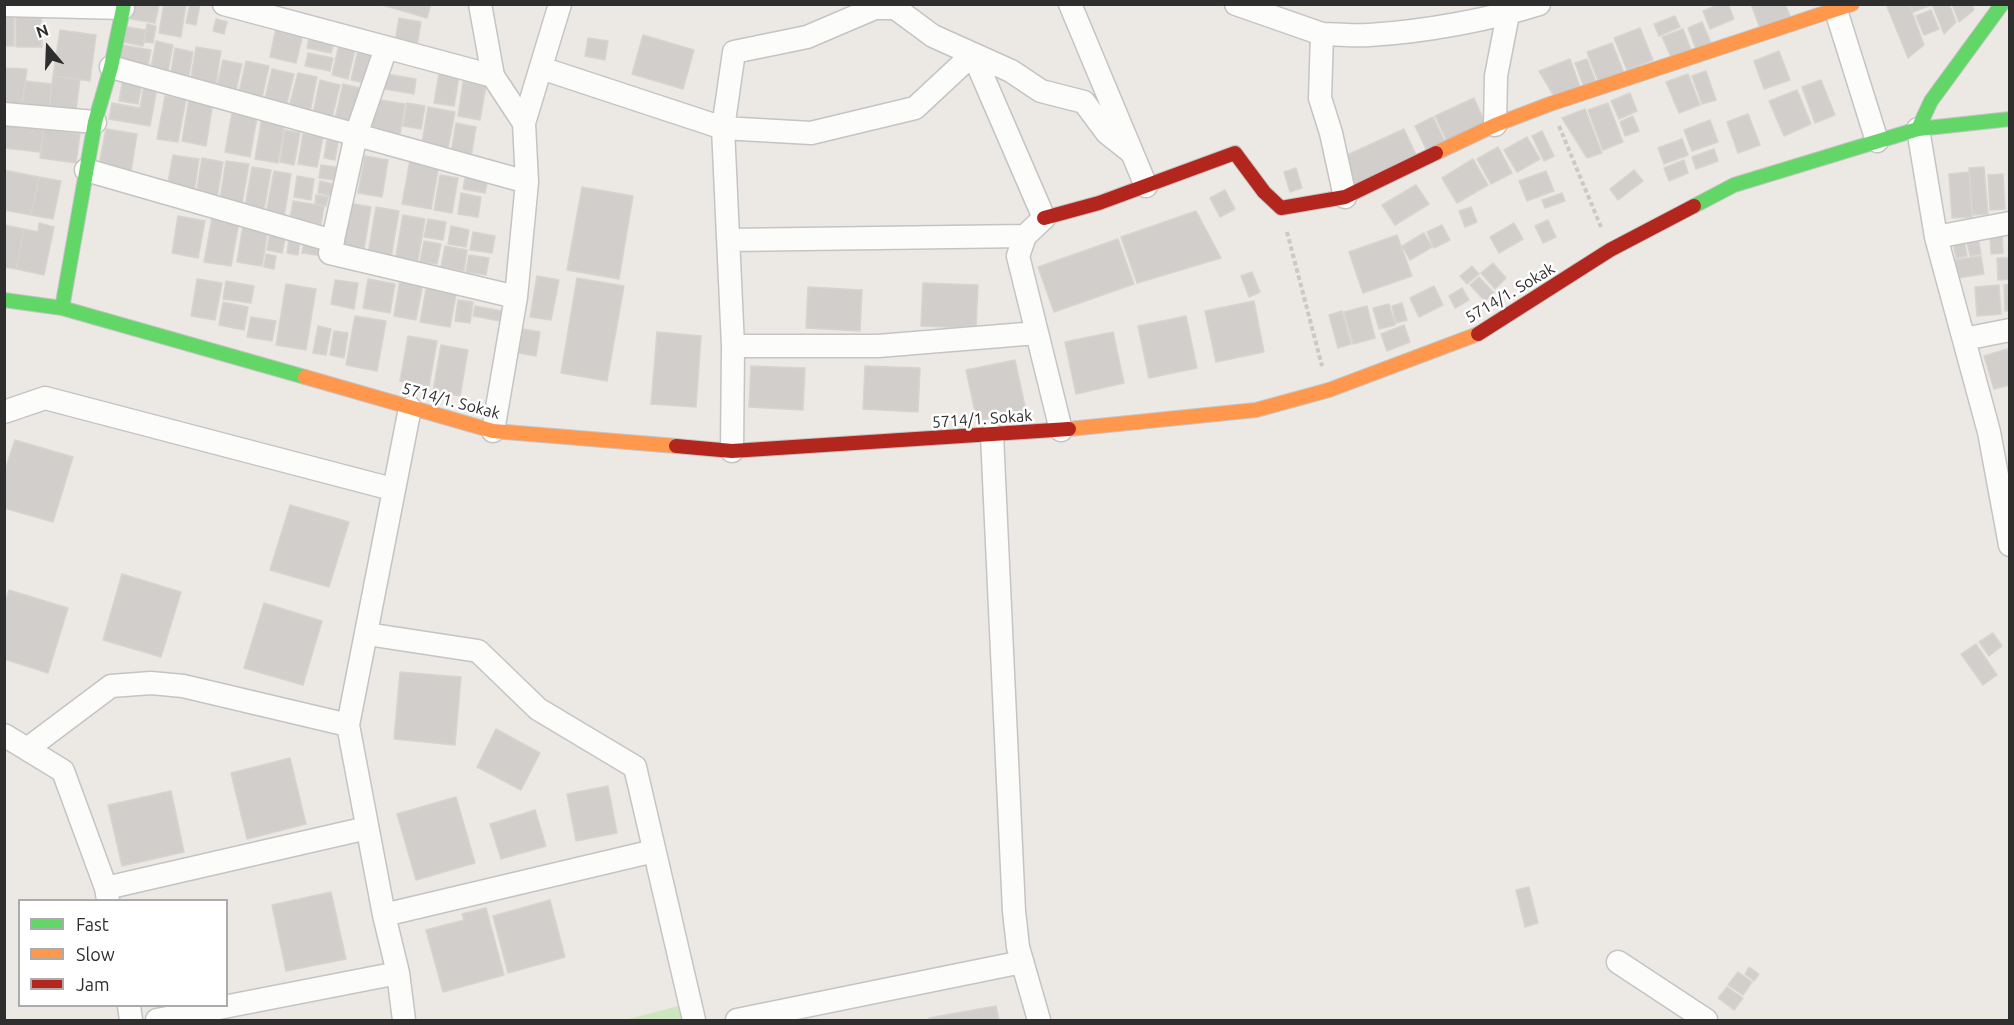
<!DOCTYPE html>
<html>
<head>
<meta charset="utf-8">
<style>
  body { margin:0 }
  #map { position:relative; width:2014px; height:1025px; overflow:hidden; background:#ece8e4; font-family:Ubuntu,sans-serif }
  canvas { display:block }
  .frame { position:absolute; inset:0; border:6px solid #2e2e2e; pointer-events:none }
  .legend { position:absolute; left:18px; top:899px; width:210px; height:108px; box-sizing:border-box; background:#fff; border:2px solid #ababab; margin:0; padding:8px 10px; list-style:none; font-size:18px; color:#2e2e2e }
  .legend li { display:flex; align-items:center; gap:12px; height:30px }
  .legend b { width:30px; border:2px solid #ababab }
  .north { position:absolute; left:18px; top:18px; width:60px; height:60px; -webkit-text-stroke:4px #fff; paint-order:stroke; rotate:341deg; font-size:16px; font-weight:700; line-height:24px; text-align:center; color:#2e2e2e }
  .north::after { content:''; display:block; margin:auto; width:21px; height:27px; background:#2e2e2e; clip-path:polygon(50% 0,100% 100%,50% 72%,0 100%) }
</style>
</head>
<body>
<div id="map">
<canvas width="2014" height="1025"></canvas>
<div class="frame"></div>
<ul class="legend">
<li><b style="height:8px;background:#63d668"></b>Fast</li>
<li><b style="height:8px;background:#ff974d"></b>Slow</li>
<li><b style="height:8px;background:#b3261e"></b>Jam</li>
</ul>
<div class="north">N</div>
</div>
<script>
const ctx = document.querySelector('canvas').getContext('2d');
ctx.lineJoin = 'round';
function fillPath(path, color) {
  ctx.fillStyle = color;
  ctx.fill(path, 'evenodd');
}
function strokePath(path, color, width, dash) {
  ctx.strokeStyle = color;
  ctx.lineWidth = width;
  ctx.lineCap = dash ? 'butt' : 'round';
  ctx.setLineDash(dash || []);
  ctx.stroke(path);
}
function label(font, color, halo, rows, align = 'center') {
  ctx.font = font + ' Ubuntu,sans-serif';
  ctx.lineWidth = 5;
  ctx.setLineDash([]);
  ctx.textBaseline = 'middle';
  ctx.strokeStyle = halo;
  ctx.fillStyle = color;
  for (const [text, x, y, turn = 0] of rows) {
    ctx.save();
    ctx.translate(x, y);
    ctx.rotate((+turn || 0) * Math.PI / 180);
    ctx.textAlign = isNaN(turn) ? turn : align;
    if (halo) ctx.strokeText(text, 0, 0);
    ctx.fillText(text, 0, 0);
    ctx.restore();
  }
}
fillPath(new Path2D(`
  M690 1003 694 1020H625Z`), '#cee6be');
const building = new Path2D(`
  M134 4H159L155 23 131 19Z
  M164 4H186L181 37 159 33Z
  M190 4H200L196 25 186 23Z
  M379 4H431L427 18Z
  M1720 4H1728L1734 19 1710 29 1703 11Z
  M1751 4H1785L1790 16 1760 28Z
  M1886 4H1909L1924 45 1908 58Z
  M1910 4H1930L1931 5 1913 12Z
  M1938 4H1949L1956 22 1944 34 1933 6Z
  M1952 4H1972L1974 10 1959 22Z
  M4 8H14V46H4Z
  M16 8H41L42 47H16Z
  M1931 10 1939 29 1924 35 1916 16Z
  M1675 16 1680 27 1659 36 1654 24Z
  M399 18 421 22 417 46 395 42Z
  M216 19 227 22 224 34 213 31Z
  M1702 22 1711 43 1696 49 1688 28Z
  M147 24 156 26 153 43 144 42Z
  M126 27 146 30 143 46 124 42Z
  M276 28 303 34 296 63 270 57Z
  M1640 28 1653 60 1627 70 1614 38Z
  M1683 29 1691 50 1671 57 1662 37Z
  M60 30 96 35 90 81 53 76Z
  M310 33 335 39 331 53 307 48Z
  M643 35 694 50 683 89 632 74Z
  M588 38 608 41 605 60 585 56Z
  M156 41 173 45 167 76 150 73Z
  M340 41 356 45 348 79 332 75Z
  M1612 43 1624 73 1599 83 1587 52Z
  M122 45 151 50 147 71 119 66Z
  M359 46 378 50 370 84 351 80Z
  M196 47 221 51 215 89 190 84Z
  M175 48 193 52 188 81 170 78Z
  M1779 51 1790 80 1764 89 1754 61Z
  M308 53 333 58 330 71 305 66Z
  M1570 59 1580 87 1554 96 1539 71Z
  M1587 59 1596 82 1584 87 1575 63Z
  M223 60 242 64 235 94 216 90Z
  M246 61 269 66 261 102 238 97Z
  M4 68 27 69 22 103 4 104Z
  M272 69 294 74 286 107 264 102Z
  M1706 71 1716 100 1702 104 1692 76Z
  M298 73 317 77 310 112 289 107Z
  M439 73 459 77 454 106 434 103Z
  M387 74 416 79 414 94 385 89Z
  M1688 74 1700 105 1679 113 1666 82Z
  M53 76 80 79 76 110 49 107Z
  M464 76 487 80 480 120 458 116Z
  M123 79 142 83 138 104 119 101Z
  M320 80 340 85 332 117 313 113Z
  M1821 80 1835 115 1815 123 1802 87Z
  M26 81 52 84 49 107 22 103Z
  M343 84 364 89 356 124 335 119Z
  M144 86 157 88 150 126 109 119 112 103 140 108Z
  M1797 90 1811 124 1784 136 1769 101Z
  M1630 93 1637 111 1619 119 1611 101Z
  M165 96 186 99 178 142 157 139Z
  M1474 98 1486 125 1448 143 1435 116Z
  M189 99 213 103 206 146 182 141Z
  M375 99 405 104 399 140 369 135Z
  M407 103 425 106 421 129 403 126Z
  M1608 103 1623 142 1603 150 1588 110Z
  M428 107 455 112 448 148 422 143Z
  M1585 109 1602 153 1587 158 1562 118Z
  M232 113 257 117 250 157 225 152Z
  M1748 114 1760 145 1738 153 1727 122Z
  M1633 116 1639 131 1625 136 1620 122Z
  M262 117 285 121 278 163 255 159Z
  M1433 117 1446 144 1428 153 1415 126Z
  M1710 120 1718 142 1692 151 1684 130Z
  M456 123 476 127 471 157 451 153Z
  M6 125 44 130 40 152 4 148Z
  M44 129 80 134 76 163 40 158Z
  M106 129 137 134 131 171 99 165Z
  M1404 129 1417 157 1356 185 1343 157Z
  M285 130 300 133 294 165 280 162Z
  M1542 131 1554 156 1544 161 1532 136Z
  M303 134 323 137 317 167 298 164Z
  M1527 137 1540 159 1517 172 1504 150Z
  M1682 139 1688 155 1664 164 1658 148Z
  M327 140 338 142 335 160 324 158Z
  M1498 147 1512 173 1491 184 1477 159Z
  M1714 149 1718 161 1696 169 1692 157Z
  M173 155 199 159 194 193 167 188Z
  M365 156 388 160 382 197 358 193Z
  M202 158 223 162 217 198 196 195Z
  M1473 159 1488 185 1457 203 1442 178Z
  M410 160 439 165 431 209 402 204Z
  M1684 160 1688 173 1669 181 1664 168Z
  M226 161 249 164 242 203 220 199Z
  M321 165 336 167 334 180 319 178Z
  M252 167 271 170 264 210 245 207Z
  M1984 167 1988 214 1973 215 1969 168Z
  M1296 168 1302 188 1290 192 1284 172Z
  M4 170 39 177 31 215 4 210Z
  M1634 170 1643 181 1618 200 1610 189Z
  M274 171 291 174 284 217 266 214Z
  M1546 171 1554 191 1527 201 1519 181Z
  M1969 172 1972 217 1952 218 1949 174Z
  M466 174 488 178 485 193 463 189Z
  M2003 174 2005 209 1990 210 1988 175Z
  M440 175 458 178 452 213 434 210Z
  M297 176 314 179 311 200 294 197Z
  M39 177 61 181 53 219 31 215Z
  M320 181 333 184 331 196 318 193Z
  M1416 185 1429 204 1395 225 1382 205Z
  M582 187 633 196 619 279 567 270Z
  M1225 190 1235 209 1220 217 1210 198Z
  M461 193 481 197 478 217 458 214Z
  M1562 193 1565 201 1545 208 1542 200Z
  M316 195 328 197 326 206 315 204Z
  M293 201 324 206 321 224 290 219Z
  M349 203 371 207 364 249 342 245Z
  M376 207 399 211 391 258 368 254Z
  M1471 207 1477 222 1465 227 1459 211Z
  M1196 211 1221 258 1137 283 1121 237Z
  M403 215 425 219 417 265 395 261Z
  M178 216 205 221 198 258 172 253Z
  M212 218 239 222 231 266 204 262Z
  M428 219 446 222 443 240 424 237Z
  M1548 220 1556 237 1543 243 1535 226Z
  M39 223 54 227 44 275 16 269 24 229 38 232Z
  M1514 223 1523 239 1499 253 1490 237Z
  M4 225 24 229 16 269 4 267Z
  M243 225 268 229 262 266 237 262Z
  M1442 225 1450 240 1434 248 1427 232Z
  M451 226 469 230 466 247 448 244Z
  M270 231 286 234 282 253 267 250Z
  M473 232 495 236 492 253 470 250Z
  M290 233 301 235 298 255 287 253Z
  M1424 233 1432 247 1410 260 1402 246Z
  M1990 233H2002L2003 253 1991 254Z
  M1397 235 1412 276 1363 293 1349 252Z
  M1978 238 1981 254 1970 256 1967 241Z
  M1118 239 1134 284 1054 312 1038 267Z
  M1964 240 1967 256 1956 258 1953 242Z
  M424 241 441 244 437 264 420 262Z
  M304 242 327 246 325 256 302 253Z
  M445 246 467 250 464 271 441 267Z
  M266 254 276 256 274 269 264 267Z
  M469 255 489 258 486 275 466 272Z
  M1981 256 1984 274 1958 278 1955 260Z
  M1997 258H2010V279L1998 280Z
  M1493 263 1506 278 1495 289 1481 273Z
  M1472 266 1479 274 1467 284 1460 276Z
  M1252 272 1260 292 1249 297 1241 276Z
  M537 276 559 280 551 320 530 317Z
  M1479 277 1494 293 1485 301 1470 285Z
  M577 278 624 286 607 381 561 373Z
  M197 279 222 283 215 320 191 316Z
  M368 279 395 284 390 313 363 308Z
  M400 279 423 283 416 320 394 316Z
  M335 280 358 283 354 309 331 304Z
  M226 281 254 286 251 303 223 299Z
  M923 283 978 285 976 328 921 326Z
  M286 284 316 289 306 350 276 345Z
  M427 284 457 289 450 327 420 322Z
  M2010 284V311H2005L2004 285Z
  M1999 285 2001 314 1977 316 1975 287Z
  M1434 286 1443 305 1419 317 1410 298Z
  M808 287 862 290 860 331 806 328Z
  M1462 288 1469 300 1455 308 1449 296Z
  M458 300 473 302 470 323 455 321Z
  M1254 301 1264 352 1216 362 1205 311Z
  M223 302 248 307 244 330 219 325Z
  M1402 303 1407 320 1396 323 1392 306Z
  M1389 304 1395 325 1379 329 1373 308Z
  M475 306 502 311 500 321 473 316Z
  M1367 306 1375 338 1353 344 1344 312Z
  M1342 311 1351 344 1338 348 1329 315Z
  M355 316 386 321 377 371 346 365Z
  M1186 316 1197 368 1149 378 1138 326Z
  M251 317 276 321 272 341 247 337Z
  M1404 325 1410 342 1387 351 1381 334Z
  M318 326 331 329 326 355 313 353Z
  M523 329 540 332 536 356 519 353Z
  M334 331 348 333 344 358 330 355Z
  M657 332 701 336 696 407 651 404Z
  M1113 332 1124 383 1076 394 1065 342Z
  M408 336 437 341 429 386 400 381Z
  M441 345 468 350 460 396 433 391Z
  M2007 349 2010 358V385L1994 389 1984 356Z
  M1015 360 1026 411 977 421 966 370Z
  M751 366 805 368 803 410 749 407Z
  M865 366 920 368 918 412 863 409Z
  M15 440 73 457 53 522 4 508V473Z
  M290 505 349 522 329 587 270 570Z
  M122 574 181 592 161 657 103 640Z
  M9 590 68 608 48 673 4 659V606Z
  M264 603 322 621 303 685 244 668Z
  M1993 633 2002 646 1989 656 1979 642Z
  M1976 644 1997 675 1983 685 1961 654Z
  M400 672 461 677 455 745 394 739Z
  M496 729 540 753 521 790 477 767Z
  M290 758 306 824 247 839 231 773Z
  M608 786 617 833 576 841 567 794Z
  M171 791 184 852 122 866 108 805Z
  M456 797 475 863 416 880 397 814Z
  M535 810 546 846 501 859 490 824Z
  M1529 887 1538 923 1525 927 1516 890Z
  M331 892 346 959 286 971 272 905Z
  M550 900 565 957 508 973 493 916Z
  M486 908 504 975 443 992 426 930 464 920 462 914Z
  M1749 967 1759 974 1754 981 1745 974Z
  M1738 972 1752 982 1743 995 1728 985Z
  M1727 987 1743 998 1734 1010 1718 998Z
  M996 1006 999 1020H930L929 1018Z`);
fillPath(building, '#d1cecb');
strokePath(building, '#d7d4d0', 1.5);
const street = new Path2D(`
  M224 4 493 76
  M480 4 493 76 524 123 527 182 516 297 493 431
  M1070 4 1146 186
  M1236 4 1322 34
  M1834 4 1877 141
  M4 5 123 8
  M386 48 356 135 330 253 516 297
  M111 67 527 182
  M541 68 723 128 811 133 915 108 973 54 1044 218 1025 236 1018 256 1061 430
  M4 114 95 122
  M524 123 560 4
  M1495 125 1496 76 1508 14
  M1918 129 1936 237 1989 432 2010 545
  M86 170 333 241
  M1345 197 1331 133 1320 98 1322 34C1338 34 1354 36 1369 35 1422 32 1489 20 1539 4
  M1936 237 2010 223
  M729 240 1025 236
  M1964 339 2010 330
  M733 346H878L1037 333
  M4 412 45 398 392 489
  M992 435 1014 911 1018 947 1039 1020
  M732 451 733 346 723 128 734 52 807 37 875 8H895L933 36 1011 71 1041 91 1084 102 1107 133 1131 152
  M367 634 478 651 538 709 635 767 694 1020
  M4 735 27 749 111 686 151 683 183 686 348 725
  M27 749 63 771 106 888 108 900
  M106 888 367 828
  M384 915 654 851
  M1618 962 1706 1020
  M129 1006 131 1020
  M157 1020 398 973
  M404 1020 398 973 384 915 348 725 410 408
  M737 1020 1022 962`);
const fast = new Path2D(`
  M1918 129 1931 101 2002 4
  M1694 206 1734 185 1918 129 2010 119
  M4 300 62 308 305 377
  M62 308 95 122 111 67 124 4`);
const slow = new Path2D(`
  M1436 153 1495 125 1550 104 1852 4
  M305 377 493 431 676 446
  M1069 429 1256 410 1329 390 1478 334`);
const jam = new Path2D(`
  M1044 218 1099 203 1235 153 1264 192 1281 208 1345 197 1436 153
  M1478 334 1610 250 1694 206
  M676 446 732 451 1069 429`);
strokePath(street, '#c5c4c5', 25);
strokePath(fast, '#c5c4c5', 16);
strokePath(slow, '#c5c4c5', 16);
strokePath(jam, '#c5c4c5', 16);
strokePath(new Path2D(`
  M1559 126 1601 227
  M1287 232 1322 366`), '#c9c9c8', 4, [4.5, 3]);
strokePath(street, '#fcfcfb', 22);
strokePath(fast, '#63d668', 14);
strokePath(slow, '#ff974d', 14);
strokePath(jam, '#b3261e', 14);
label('16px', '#2e2e2e', '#fff', [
  ["5714/1. Sokak",1510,293,-31],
  ["5714/1. Sokak",451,401,15],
  ["5714/1. Sokak",982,419,-4]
]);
</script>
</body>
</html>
